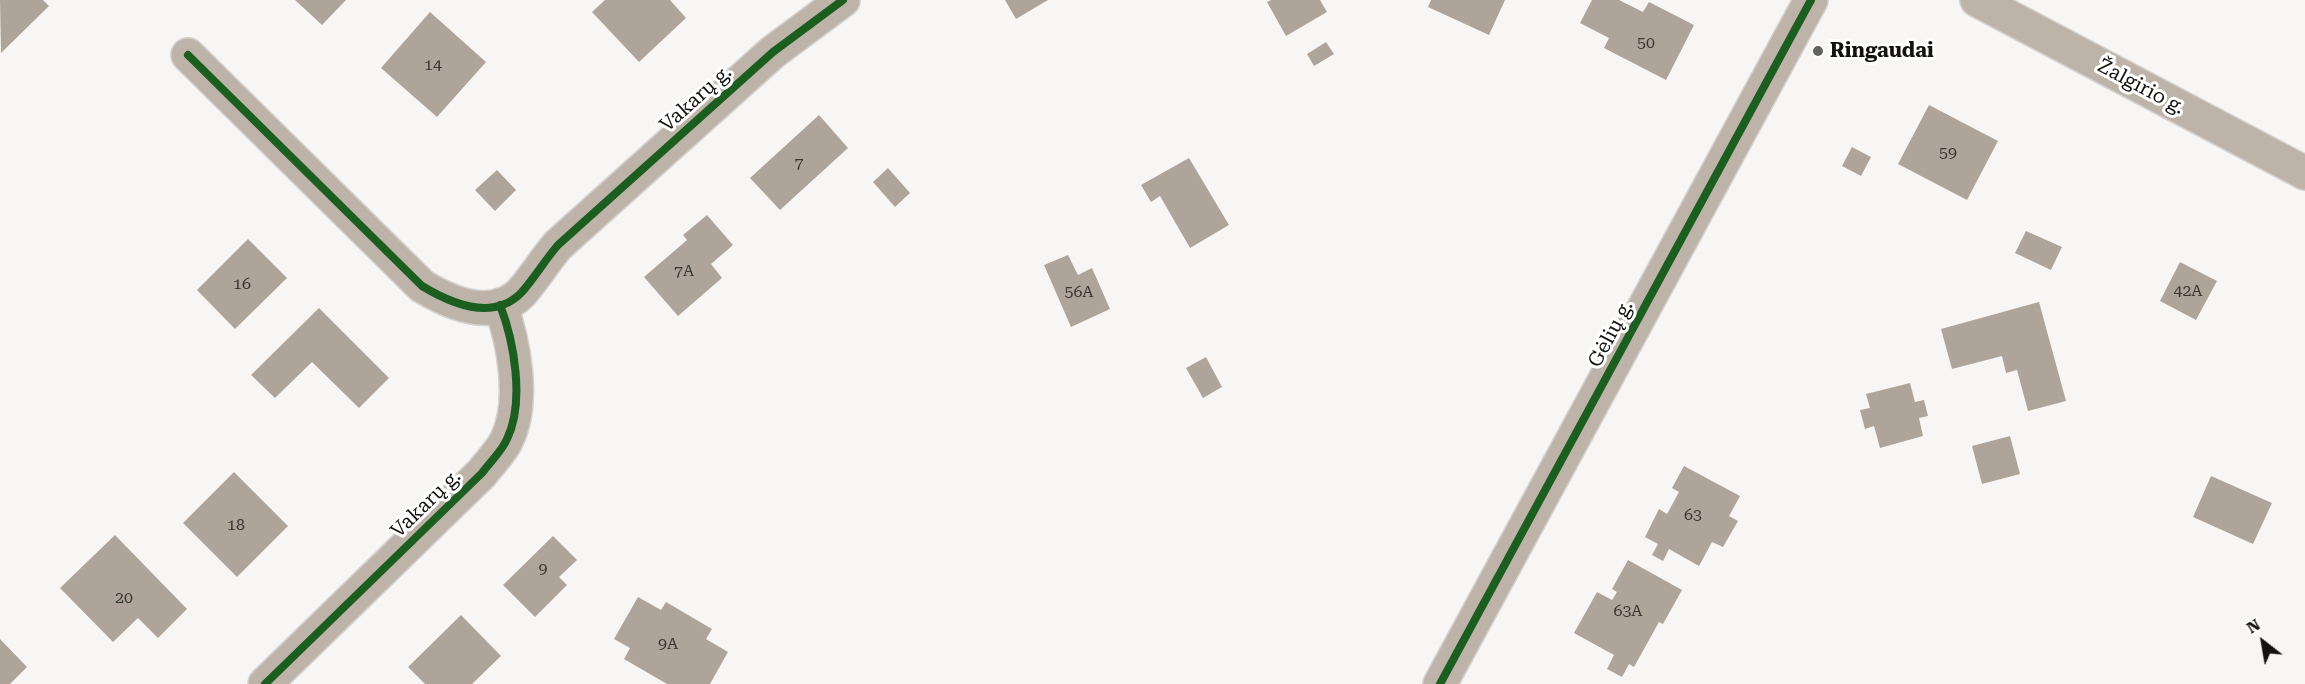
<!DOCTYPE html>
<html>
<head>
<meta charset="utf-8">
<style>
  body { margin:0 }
  #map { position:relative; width:2305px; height:684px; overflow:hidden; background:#f8f6f4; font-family:"Roboto Serif",serif }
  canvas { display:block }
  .north { position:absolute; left:2233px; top:612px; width:60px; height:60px; -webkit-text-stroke:4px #fff; paint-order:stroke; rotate:329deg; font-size:16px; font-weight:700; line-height:24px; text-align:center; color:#131210 }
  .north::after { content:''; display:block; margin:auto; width:21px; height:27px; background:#131210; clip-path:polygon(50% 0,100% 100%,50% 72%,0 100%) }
</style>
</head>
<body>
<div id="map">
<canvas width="2305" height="684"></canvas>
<div class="north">N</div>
</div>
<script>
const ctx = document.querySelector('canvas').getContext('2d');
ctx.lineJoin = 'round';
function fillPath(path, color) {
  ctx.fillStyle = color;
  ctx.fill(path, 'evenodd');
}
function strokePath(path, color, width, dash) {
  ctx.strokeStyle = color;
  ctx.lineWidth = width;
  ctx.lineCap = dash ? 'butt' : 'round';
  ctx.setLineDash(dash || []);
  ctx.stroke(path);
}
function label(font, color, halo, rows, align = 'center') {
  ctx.font = font + ' "Roboto Serif",serif';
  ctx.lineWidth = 6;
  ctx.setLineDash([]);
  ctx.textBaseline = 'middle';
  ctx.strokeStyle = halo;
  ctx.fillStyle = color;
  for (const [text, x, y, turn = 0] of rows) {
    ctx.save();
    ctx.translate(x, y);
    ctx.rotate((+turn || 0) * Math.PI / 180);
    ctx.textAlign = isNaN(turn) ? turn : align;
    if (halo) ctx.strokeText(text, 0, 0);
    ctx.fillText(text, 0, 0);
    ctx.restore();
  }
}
fillPath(new Path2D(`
  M0 0H43L49 6 1 53Z
  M295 0H346L322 25Z
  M605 0H670L686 18 639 62 592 12Z
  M1005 0H1048L1016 19Z
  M1271 0H1320L1327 12 1286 36 1267 2Z
  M1431 0H1505L1489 35 1428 7Z
  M1592 0H1619L1643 12 1649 2 1694 25 1666 80 1604 48 1609 38 1580 23Z
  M430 12 486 62 437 117 381 68Z
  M1326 42 1334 54 1314 66 1307 54Z
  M1929 105 1998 141 1967 200 1898 164Z
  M819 115 848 148 780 210 750 178Z
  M1852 147 1871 157 1861 176 1842 166Z
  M1189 158 1229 225 1190 248 1160 196 1151 202 1141 185Z
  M888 168 910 193 895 207 873 182Z
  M497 170 516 190 495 211 475 190Z
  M707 215 733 245 711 264 722 278 678 316 644 277 687 240 683 235Z
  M2026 231 2062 247 2051 270 2015 253Z
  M248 239 287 278 235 329 197 290Z
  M1068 255 1078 275 1092 268 1110 309 1071 327 1044 265Z
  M2180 262 2217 281 2196 320 2160 301Z
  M2039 302 2066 401 2028 411 2017 370 2006 373 2002 356 1952 369 1941 329Z
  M319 308 389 378 359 408 312 362 275 398 251 375Z
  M1206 357 1222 387 1203 398 1186 368Z
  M1910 383 1915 402 1924 400 1928 416 1919 418 1923 436 1880 448 1874 426 1865 429 1860 410 1870 408 1866 394Z
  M2010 436 2020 474 1982 484 1972 446Z
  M1684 466 1740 496 1729 516 1738 521 1723 547 1712 542 1699 566 1669 549 1663 561 1652 555 1658 544 1645 537 1659 509 1667 514 1679 492 1672 488Z
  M234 472 288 526 237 577 183 523Z
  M2211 476 2272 503 2253 544 2193 517Z
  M115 535 187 609 158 638 138 618 113 642 60 588Z
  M553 536 577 560 559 577 567 585 535 617 503 585Z
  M1628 560 1682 590 1663 624 1659 622 1634 667 1629 664 1622 677 1607 669 1614 655 1574 633 1597 592 1612 600 1617 592 1612 589Z
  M638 597 661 610 666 602 712 629 706 639 728 652 710 684H667L624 659 630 648 614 639Z
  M461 615 501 656 472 684H425L408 667Z
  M0 639 27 667 10 684H0Z`), '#afa49a');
const street = new Path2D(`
  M1977 0 2305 173
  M188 55 422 286C450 303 492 322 521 293 533 280 545 260 558 245L773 52 843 0
  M265 684 482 473C490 462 502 451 507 439 525 402 514 341 500 305
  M1440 684 1811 0`);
strokePath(street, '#d3d2d0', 36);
strokePath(street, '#beb3a9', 33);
strokePath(new Path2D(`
  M188 55 422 286C450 303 492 322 521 293 533 280 545 260 558 245L773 52 843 0
  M265 684 482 473C490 462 502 451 507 439 525 402 514 341 500 305
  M1440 684 1811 0`), '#1b5e20', 8);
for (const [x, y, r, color] of [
  [1818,51,6,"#636260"]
]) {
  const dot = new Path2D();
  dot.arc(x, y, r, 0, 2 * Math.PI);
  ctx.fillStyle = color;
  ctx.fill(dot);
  strokePath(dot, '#fff', 2);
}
label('16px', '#3a3632', null, [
  ["50",1646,43],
  ["14",433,65],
  ["59",1948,153],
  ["7",799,163],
  ["7A",684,271],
  ["16",242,284],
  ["42A",2188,291],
  ["56A",1079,292],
  ["63",1693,515],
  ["18",236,525],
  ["9",543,569],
  ["20",124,598],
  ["63A",1628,611],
  ["9A",668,644]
]);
label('bold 20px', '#131210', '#fff', [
  ["Ringaudai",1830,51]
], 'left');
label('20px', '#131210', '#fff', [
  ["Žalgirio g.",2141,87,28],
  ["Vakarų g.",696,99,-42],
  ["Gėlių g.",1611,334,-62],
  ["Vakarų g.",426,504,-44]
]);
</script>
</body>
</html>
